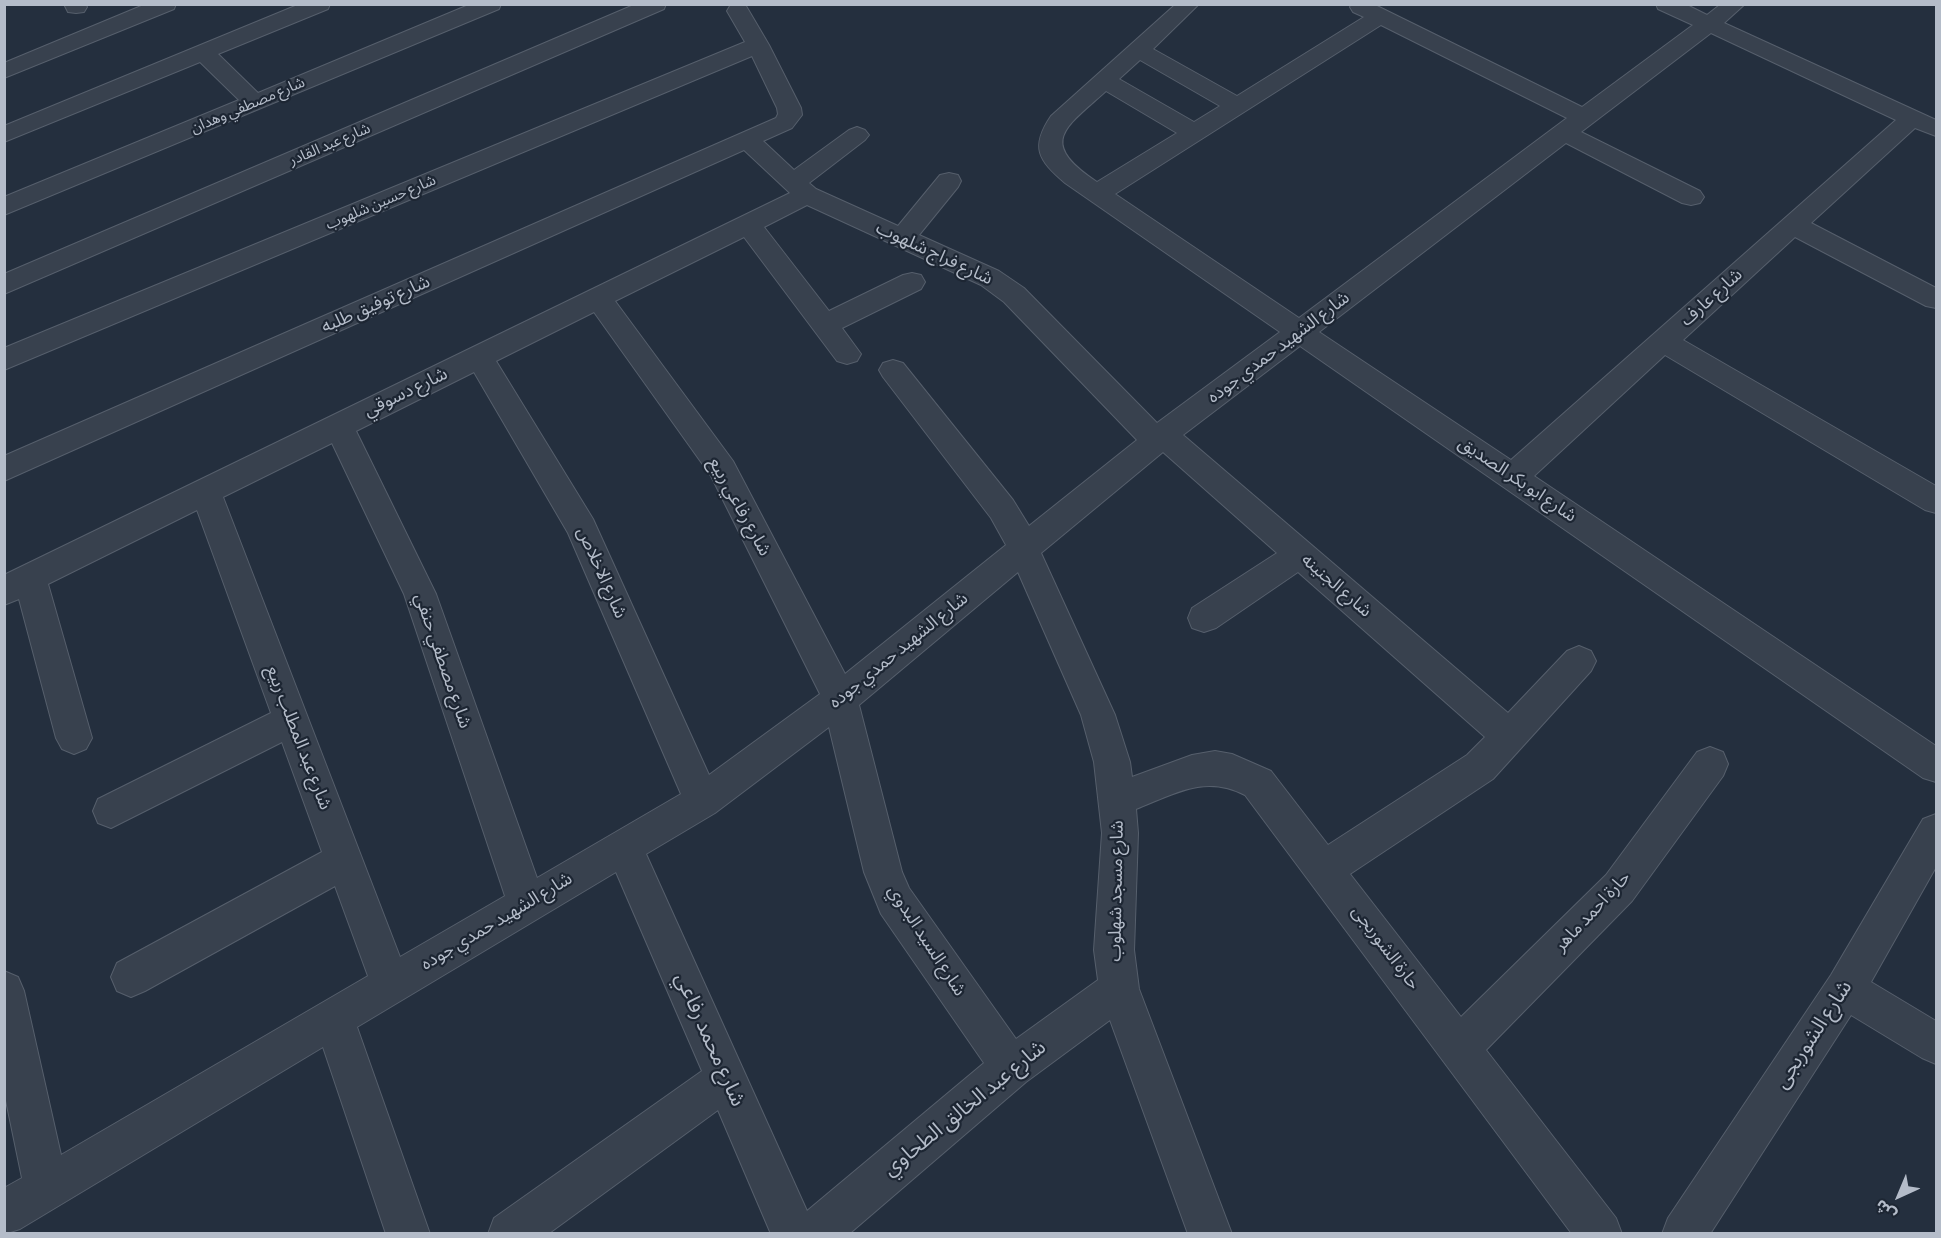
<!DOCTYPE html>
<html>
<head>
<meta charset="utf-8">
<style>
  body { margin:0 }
  #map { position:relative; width:1941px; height:1238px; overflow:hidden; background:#242f3e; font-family:"Sofia Sans Condensed","Noto Sans Arabic",sans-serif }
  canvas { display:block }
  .frame { position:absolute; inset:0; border:6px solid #b4bcc9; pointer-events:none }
  .north { position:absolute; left:1869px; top:1166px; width:60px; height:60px; -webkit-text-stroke:4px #1d2633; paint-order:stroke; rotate:224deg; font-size:16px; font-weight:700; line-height:24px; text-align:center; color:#b4bcc9 }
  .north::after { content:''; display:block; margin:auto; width:21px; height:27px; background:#b4bcc9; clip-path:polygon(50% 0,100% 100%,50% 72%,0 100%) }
</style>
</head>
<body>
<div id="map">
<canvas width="1941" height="1238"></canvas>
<div class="frame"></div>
<div class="north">ش</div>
</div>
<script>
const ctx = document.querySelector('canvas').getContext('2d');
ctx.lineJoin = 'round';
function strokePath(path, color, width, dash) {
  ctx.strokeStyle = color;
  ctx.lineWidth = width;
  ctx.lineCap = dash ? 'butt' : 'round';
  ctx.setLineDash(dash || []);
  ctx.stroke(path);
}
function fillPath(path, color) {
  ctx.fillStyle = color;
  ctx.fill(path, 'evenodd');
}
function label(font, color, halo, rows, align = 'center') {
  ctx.font = font + ' "Sofia Sans Condensed","Noto Sans Arabic",sans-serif';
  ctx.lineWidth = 4.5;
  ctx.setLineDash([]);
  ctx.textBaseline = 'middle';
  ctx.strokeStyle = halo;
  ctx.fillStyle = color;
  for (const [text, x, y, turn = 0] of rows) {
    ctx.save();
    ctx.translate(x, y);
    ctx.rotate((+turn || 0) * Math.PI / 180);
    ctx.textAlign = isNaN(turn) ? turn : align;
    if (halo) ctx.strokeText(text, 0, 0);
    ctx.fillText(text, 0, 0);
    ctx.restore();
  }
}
const minor = new Path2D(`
  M64 4H85L87 7 84 12 76 13 68 12Z
  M146 4H176L174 9 4 78V63Z
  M300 4H330L328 9 218 54 258 93 471 4H501L499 9 4 215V197L239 100 200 62 4 142V126Z
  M636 4H666L664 9 4 294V274Z
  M738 4 746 6 749 11 769 45 801 108 802 115 792 128 763 141 794 170 849 130 857 127 865 130 869 135 865 140 809 183 816 189 898 226 940 175 949 173 958 175 961 181 958 187 919 235 999 271 1024 288 1157 423 1280 332 1065 183C1038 160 1030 147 1051 116L1176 4H1199L1153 49 1237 96 1364 17 1353 12 1350 7 1352 4H1373L1582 107 1693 25 1658 9 1656 4H1685L1707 15 1721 4H1745L1724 23 1936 120V136L1915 128 1811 223 1936 288V308L1926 306 1795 237 1683 340 1936 486V513L1925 510 1665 355 1534 476 1936 746V782L1923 778 1300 346 1183 435 1508 713 1567 651 1579 646 1591 651 1596 661 1591 671 1493 779 1350 874 1461 1017 1606 875 1697 752 1710 747 1723 752 1728 764 1723 776 1632 901 1486 1050 1616 1218 1622 1234H1572L1245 795C1205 774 1174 794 1136 809L1138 833 1134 950 1139 989 1232 1234H1188L1110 1020 1026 1082 849 1234H771L718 1110 548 1234H488L494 1218 702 1071 616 872 357 1027 430 1234H386L323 1047 20 1229 4 1234V1188L22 1178 4 1091V971L18 977 24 991 61 1155 368 976 335 886 145 991 131 997 117 991 111 977 117 963 322 852 282 742 111 828 98 823 93 811 98 799 271 713 197 510 48 584 92 738 86 749 74 754 62 749 56 738 19 599 4 605V575L790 193 744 150 4 481V456L776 118 778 114 777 108 752 56 4 370V348L745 42 727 11 730 6ZM1381 25 1567 118 1299 318 1115 194ZM1711 33 1896 120 1511 460 1319 332 1566 143 1682 203 1691 205 1700 203 1704 197 1700 191 1581 132ZM1140 60 1220 106 1194 122 1119 79ZM1106 91 1177 133 1097 182C1037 142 1065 128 1106 91ZM807 205 981 285 1004 302 1137 440 1029 526 1013 500 903 363 893 360 883 363 879 370 883 377 991 518 1006 545 845 674 733 461 615 301 744 237 837 361 847 364 857 361 861 354 842 328 921 289 925 282 921 275 912 273 903 275 829 311 764 227ZM594 312 711 476 820 694 709 775 593 519 496 361ZM474 372 568 533 681 794 537 878 436 594 356 431ZM332 443 404 594 505 896 400 957 223 497ZM1163 452 1277 553 1192 608 1188 618 1192 628 1204 632 1216 628 1298 572 1485 737 1467 755 1328 845 1271 771 1232 754 1215 751 1192 755 1132 777 1130 762 1115 715 1041 553ZM1018 572 1081 715 1094 762 1102 833 1094 950 1098 980 1016 1039 909 888 902 872 859 705ZM829 727 864 872 881 914 984 1063 807 1211 646 854 715 813Z
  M1936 814V867L1871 982 1936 1021V1064L1922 1058 1851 1015 1710 1234H1662L1668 1218 1831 975 1923 819Z`);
strokePath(minor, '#565f6c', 2);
fillPath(minor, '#38414e');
label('15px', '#b4bcc9', '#1d2633', [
  ["شارع مصطفي وهدان",248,106,-23],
  ["شارع عبد القادر",330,145,-23],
  ["شارع حسين شلهوب",381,203,-23]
]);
label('18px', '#b4bcc9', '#1d2633', [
  ["شارع فراج شلهوب",934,254,25],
  ["شارع عارف",1712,298,-42],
  ["شارع توفيق طلبه",376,305,-24],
  ["شارع الشهيد حمدي جوده",1279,348,-37],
  ["شارع دسوقي",406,393,-26],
  ["شارع ابو بكر الصديق",1517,480,34],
  ["شارع رفاعي ربيع",739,507,61],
  ["شارع الاخلاص",601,573,66],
  ["شارع الجنينه",1336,586,41],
  ["شارع الشهيد حمدي جوده",899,651,-39],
  ["شارع مصطفي حنفي",442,661,71],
  ["شارع عبد المطلب ربيع",298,738,69],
  ["شارع مسجد شهلوب",1117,891,-89],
  ["حارة احمد ماهر",1593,912,-47],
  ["شارع الشهيد حمدي جوده",497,922,-31],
  ["شارع السيد البدوي",926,941,57],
  ["حارة الشوربجى",1385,948,53]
]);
label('21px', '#b4bcc9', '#1d2633', [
  ["شارع الشوربجى",1814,1035,-57],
  ["شارع محمد رفاعي",709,1040,66],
  ["شارع عبد الخالق الطحاوي",965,1109,-39]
]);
</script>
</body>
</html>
